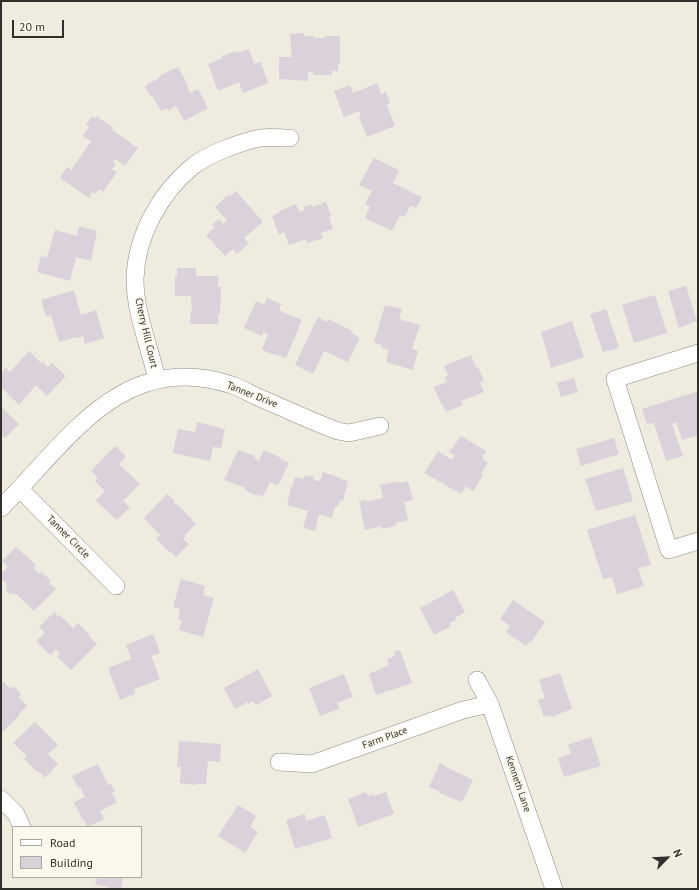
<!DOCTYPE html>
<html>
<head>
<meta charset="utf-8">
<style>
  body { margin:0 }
  #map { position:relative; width:699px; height:890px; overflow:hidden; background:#efebdf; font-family:"PT Sans",sans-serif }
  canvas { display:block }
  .frame { position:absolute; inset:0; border:2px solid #302f2b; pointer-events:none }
  .legend { position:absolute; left:12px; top:826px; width:130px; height:52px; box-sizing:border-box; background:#fcf9ec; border:1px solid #aaa89f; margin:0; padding:5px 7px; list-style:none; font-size:12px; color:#302f2b }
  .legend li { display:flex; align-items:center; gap:8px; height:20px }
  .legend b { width:20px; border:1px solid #aaa89f }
  .north { position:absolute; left:647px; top:838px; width:40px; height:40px; -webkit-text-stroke:3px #fcf9ec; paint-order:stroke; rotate:66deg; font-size:11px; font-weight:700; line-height:16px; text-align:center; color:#302f2b }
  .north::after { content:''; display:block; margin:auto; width:14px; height:18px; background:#302f2b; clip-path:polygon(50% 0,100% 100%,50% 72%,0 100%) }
  .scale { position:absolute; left:12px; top:20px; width:52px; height:18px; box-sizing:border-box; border:2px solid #302f2b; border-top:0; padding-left:5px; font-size:12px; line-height:14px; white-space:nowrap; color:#302f2b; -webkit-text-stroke:3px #fcf9ec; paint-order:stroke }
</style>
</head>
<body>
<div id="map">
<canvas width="699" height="890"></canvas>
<div class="frame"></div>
<ul class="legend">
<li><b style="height:5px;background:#fff"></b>Road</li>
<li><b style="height:11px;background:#dbd1da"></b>Building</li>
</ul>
<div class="north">N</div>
<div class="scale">20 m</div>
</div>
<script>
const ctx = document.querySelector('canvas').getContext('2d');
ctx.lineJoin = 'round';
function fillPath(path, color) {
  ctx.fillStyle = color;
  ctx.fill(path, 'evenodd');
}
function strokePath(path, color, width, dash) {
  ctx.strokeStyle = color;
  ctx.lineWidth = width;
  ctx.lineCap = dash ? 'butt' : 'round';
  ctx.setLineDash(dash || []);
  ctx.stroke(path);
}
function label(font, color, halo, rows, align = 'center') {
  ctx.font = font + ' "PT Sans",sans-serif';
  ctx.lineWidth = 4;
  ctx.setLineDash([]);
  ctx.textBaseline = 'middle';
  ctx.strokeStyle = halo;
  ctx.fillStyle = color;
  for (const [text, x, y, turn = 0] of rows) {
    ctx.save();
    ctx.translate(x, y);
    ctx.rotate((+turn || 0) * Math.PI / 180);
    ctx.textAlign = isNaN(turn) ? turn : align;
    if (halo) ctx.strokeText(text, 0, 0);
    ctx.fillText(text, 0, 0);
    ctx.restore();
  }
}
fillPath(new Path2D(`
  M304 33 305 36H314V38H325V36H340V63L338 64V71H332V75H313V72H308V81L279 79V57H292L290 34Z
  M249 49 254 64 261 62 268 83 243 93 239 82 218 91 208 64 223 58 222 56 236 51 237 53Z
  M178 67 188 86 187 87 190 93 198 89 208 108 184 121 176 106 168 111 167 108 161 111 152 95 150 96 145 87 146 85 159 78V77L163 74Z
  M377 83 381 94 386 92 390 103 387 105 395 126 367 137 359 117 361 116 359 111 344 117 334 91 350 85 353 93Z
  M92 116 95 119 96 116 114 128 112 130 138 148 125 166 115 159 113 161 116 164 112 169 117 172 103 192 99 189 96 194 92 192 89 198 60 178 67 167 71 170 91 141 82 136 89 127 86 125Z
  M374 158 399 170 393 183 422 197 416 208 410 206 405 217 400 215 392 231 365 218 370 207 365 204 372 191 359 185Z
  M236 191 263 222 244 238 249 243 237 254 233 249 225 256 206 235 215 227 212 225 219 219 223 224 227 221 215 207 228 195 230 196Z
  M326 202 331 216 329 217 333 229 321 233 323 238 307 243 306 239 289 245 284 232 279 235 272 216 280 212 279 211 296 204 299 212 305 210 304 207 311 204 312 207Z
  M79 226 97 231 91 261 76 257 70 281 37 272 41 256 47 257 55 230 77 236Z
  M177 268H196V276H218V287H221L220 314H218V324H190L191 311H192L191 296H175V276H177Z
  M686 286 697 321 679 328 668 291Z
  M74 290 81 315 96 310 104 338 85 344 83 336 76 338V337L59 342 51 315 46 316 41 300Z
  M655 295 667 333 634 343 622 305Z
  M267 298 281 304 279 310 302 320 286 358 279 355 278 356 262 350 268 334 263 332 262 336 244 328 256 301 264 305Z
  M385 305 402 309 399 319 420 325 412 349 418 351 413 370 386 362 389 350 382 348 383 346 374 342Z
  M606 309 619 348 603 352 590 314Z
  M318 317 327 322 328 319 353 331 351 333 360 338 348 362 324 351 313 374 295 365Z
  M572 321 584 357 551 368 541 332Z
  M29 351 41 363 43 362 48 367 52 363 66 376 47 396 36 385 19 405 1 387V373L6 368 10 372Z
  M471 355 476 368 478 367 484 381 480 382 484 392 461 401 463 405 446 412 442 404H441L434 387 447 382 445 377 448 375 444 366Z
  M574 378 578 392 561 397 557 383Z
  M698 391V435L682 440 676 422 672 424 683 456 666 461 654 423 647 424 642 409Z
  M1 407 19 424 5 438 1 435Z
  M197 422 225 429 221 448 213 447 210 461 173 453 178 429 195 432Z
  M461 436 486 451 482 459 488 463 481 474 483 475 473 491 466 486 461 494 424 473 438 451 452 460 455 455 449 452Z
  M614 438 619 454 581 466 576 449Z
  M115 446 126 456 119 464 140 484 123 501 130 507 117 520 96 501 105 491 95 481 98 478 91 471Z
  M238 450 255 456 254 458 259 461 264 450 281 458 280 459 289 463 278 486 270 482 263 497 258 494 257 496 245 490V488L224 480Z
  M623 468 633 501 596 511 585 479Z
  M323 472 341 478 340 479 348 481 343 501 340 500 338 506H335L332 518 319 514 315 531 303 528 308 511 287 505 291 487H292L295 477 304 479 305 475 314 477 313 480 320 481Z
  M399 481V483L408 481 413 500 404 502 408 520 395 523 396 526 381 529V526L365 530 359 501 366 500V502L383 498 380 485Z
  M167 494 175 501 174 503 176 505 177 504 196 524 185 535 186 536 183 539 189 544 176 557 170 551 169 552 156 539 160 535 144 518Z
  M635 515 651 565 638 568 644 586 617 594 612 577 603 579 587 530Z
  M16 547 36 565 33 568 40 574 42 572 51 581 49 583 56 589 34 611 16 594H10L6 590 7 584 1 579V574L8 566 2 561Z
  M181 579 205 586 203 595 214 598 203 637 179 630 182 620 178 619 180 609 173 607Z
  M453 590 465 612 455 618 456 620 449 623 451 626 434 635 420 608Z
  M513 600 545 622 531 642 530 641 526 646 506 632 510 626 500 619Z
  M54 612 59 617 60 615 73 628 78 623 89 634 88 635 97 644 71 670 57 657 60 654 56 649 50 655 36 641 45 633 39 627Z
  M153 634 160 653 151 656 160 679 134 689 135 694 120 700 108 668 131 659 126 645Z
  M400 650 412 683 376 695 369 674 389 665 387 659 395 656 394 652Z
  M258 669 272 696 256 705 253 701 248 704V702L235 709 224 688Z
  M560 673 572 709 551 717V715L544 717 538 700 545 698 539 680Z
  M344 674 353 697 337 703 339 709 320 716 309 688Z
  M1 680 10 688 15 687 19 691 21 695 18 697 27 706 19 714 20 715 1 733Z
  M35 722 58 745 48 754 58 764 45 778 38 771 37 772 24 759 27 756 13 743Z
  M591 737 601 766 564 777 558 758 571 753 568 745Z
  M179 741 221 744 220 762 208 761 206 784H196V785L180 783 181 767H177Z
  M440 763 446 766V767L473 780 462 802 439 793V791L429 787Z
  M98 764 108 785 111 784 115 792 112 793 117 802 100 811 104 819 87 827 83 818 82 819 74 802 85 797 80 787 78 788 72 776Z
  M366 792 368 796 374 794V796L386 792 394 814 358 827 348 799Z
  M238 805 256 816 250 827 258 832 245 853 218 836Z
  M305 814 306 821 325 815 332 838 295 849 286 820Z
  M97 877H123L121 889H115L95 884Z`), '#dbd1da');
const minor = new Path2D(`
  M698 353 615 379 669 550 698 541
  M157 380C150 347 135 314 135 279 136 236 160 193 193 166 208 154 241 142 260 138 269 137 280 138 290 138
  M20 489 116 586
  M1 508C68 441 122 349 232 385 242 389 251 394 260 398 286 409 311 421 338 431L349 433 380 426
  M477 680 490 704 554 889
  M279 762 312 764 463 710 490 704
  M1 799 16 814 22 827`);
strokePath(minor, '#8d8a7e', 18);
strokePath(minor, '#fff', 17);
label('10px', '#302f2b', '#fcf9ec', [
  ["Cherry Hill Court",146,333,77],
  ["Tanner Drive",252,395,22],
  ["Tanner Circle",68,537,45],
  ["Farm Place",385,738,-20],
  ["Kenneth Lane",518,784,71]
]);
</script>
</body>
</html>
